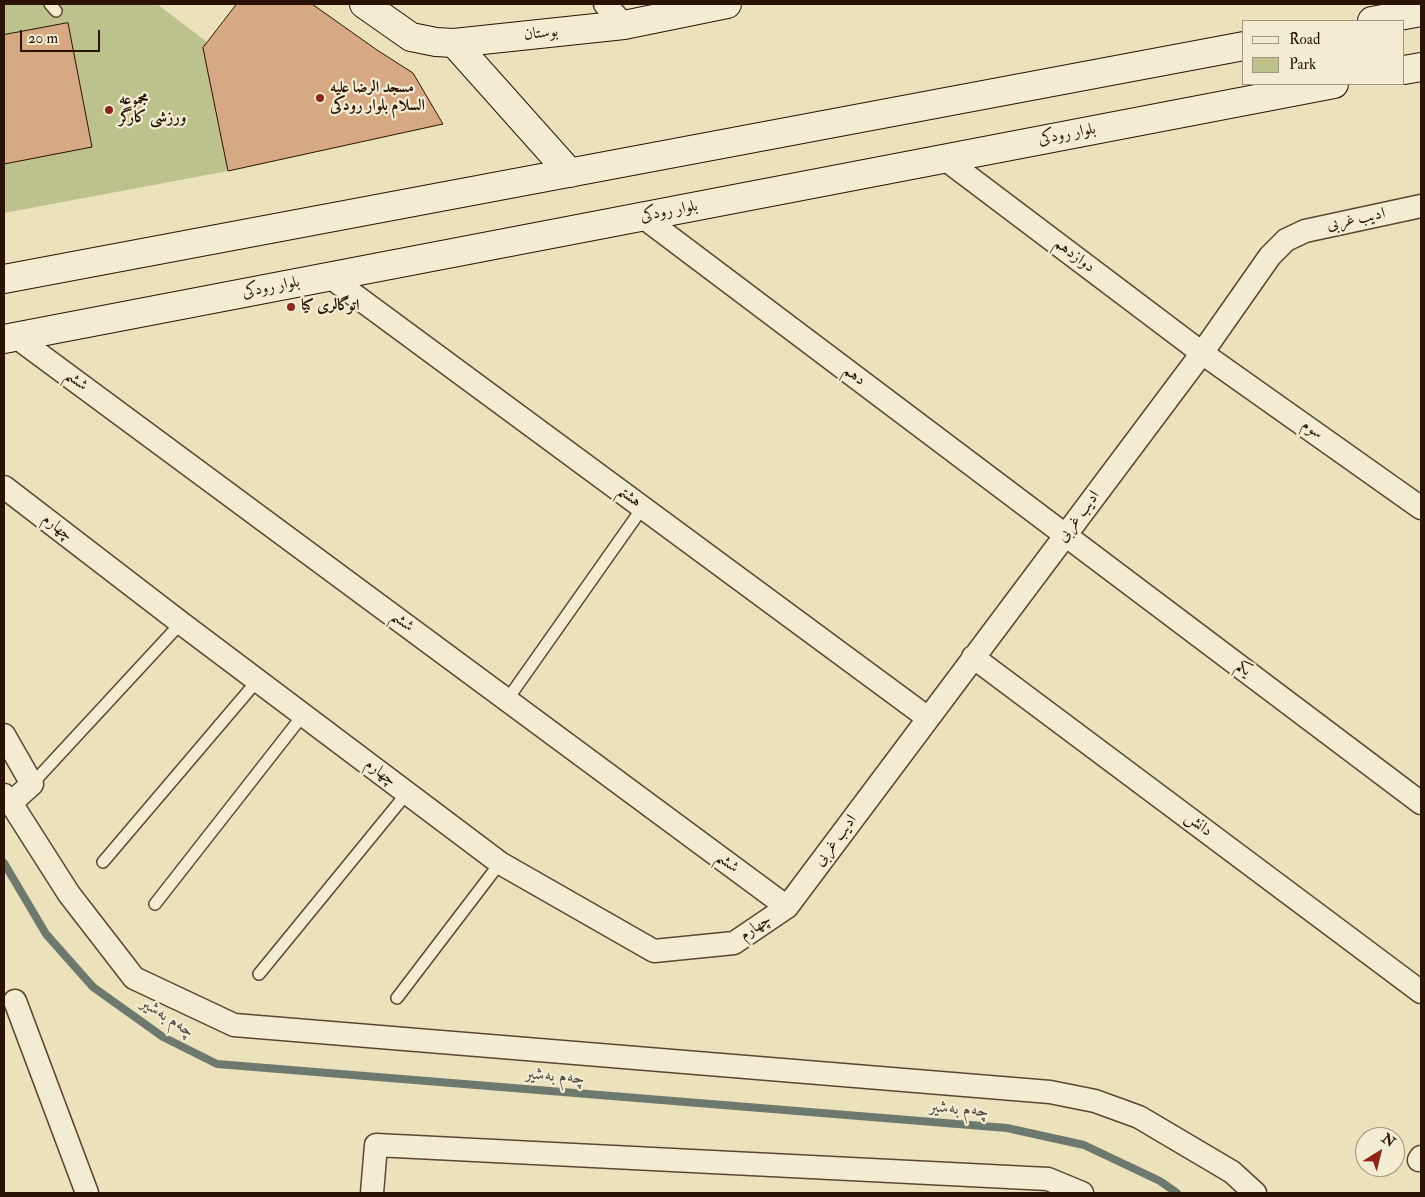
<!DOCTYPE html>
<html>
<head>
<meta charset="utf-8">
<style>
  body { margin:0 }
  #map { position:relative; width:1425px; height:1197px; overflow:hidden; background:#ebe1bb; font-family:"IM FELL Double Pica",serif }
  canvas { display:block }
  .frame { position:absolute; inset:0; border:5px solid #2a1305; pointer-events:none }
  .legend { position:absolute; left:1242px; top:20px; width:162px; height:65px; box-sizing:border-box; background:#f2ecd3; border:1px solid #a29581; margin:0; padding:6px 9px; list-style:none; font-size:15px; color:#2a1305 }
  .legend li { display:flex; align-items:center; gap:10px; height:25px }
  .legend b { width:25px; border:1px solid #a29581 }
  .north { position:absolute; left:1355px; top:1127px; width:50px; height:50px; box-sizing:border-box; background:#f2ecd3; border:1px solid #a29581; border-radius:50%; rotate:36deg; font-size:14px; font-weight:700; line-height:20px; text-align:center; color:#2a1305 }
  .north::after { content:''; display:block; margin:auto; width:18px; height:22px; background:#8f2418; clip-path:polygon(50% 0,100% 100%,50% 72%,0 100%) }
  .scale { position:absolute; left:20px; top:30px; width:80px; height:22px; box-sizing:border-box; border:2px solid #2a1305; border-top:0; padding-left:6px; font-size:15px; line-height:18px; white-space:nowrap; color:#2a1305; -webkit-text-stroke:4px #f2ecd3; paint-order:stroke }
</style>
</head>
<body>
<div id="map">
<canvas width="1425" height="1197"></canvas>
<div class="frame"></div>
<ul class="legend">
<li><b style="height:6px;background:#f2ecd3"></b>Road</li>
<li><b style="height:14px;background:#bdc18c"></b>Park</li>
</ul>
<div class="north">N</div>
<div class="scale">20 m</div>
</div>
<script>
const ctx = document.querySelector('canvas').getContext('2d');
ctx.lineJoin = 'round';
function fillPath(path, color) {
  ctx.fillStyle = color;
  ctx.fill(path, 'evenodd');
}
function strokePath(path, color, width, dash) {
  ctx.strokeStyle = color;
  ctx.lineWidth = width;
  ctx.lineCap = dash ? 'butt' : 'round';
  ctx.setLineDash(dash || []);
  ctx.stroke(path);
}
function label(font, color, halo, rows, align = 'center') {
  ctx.font = font + ' "IM FELL Double Pica",Amiri,serif';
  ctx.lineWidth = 4.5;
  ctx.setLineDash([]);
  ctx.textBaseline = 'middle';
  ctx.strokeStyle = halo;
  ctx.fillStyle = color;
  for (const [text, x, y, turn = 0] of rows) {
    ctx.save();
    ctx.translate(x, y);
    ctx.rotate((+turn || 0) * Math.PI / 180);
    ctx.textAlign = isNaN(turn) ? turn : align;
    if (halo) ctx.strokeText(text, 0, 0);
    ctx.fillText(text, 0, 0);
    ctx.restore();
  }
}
fillPath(new Path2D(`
  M4 4H157L207 42 203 48 228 171 4 213Z`), '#bdc18c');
strokePath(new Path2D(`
  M4 863 46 934 93 987 163 1037 217 1064 1007 1128 1084 1145 1160 1181 1177 1193`), '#6d786f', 8);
const building = new Path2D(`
  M237 4H312L377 50 413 73 443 124 228 171 203 48Z
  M68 23 92 147 4 164V35Z`);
fillPath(building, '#d6a982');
strokePath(building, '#2a1305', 1);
const lane = new Path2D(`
  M50 4 56 11
  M507 700 643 507
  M32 784 181 623
  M103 862 257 681
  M155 904 303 715
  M259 974 407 793
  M397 998 500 863`);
const street = new Path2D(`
  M605 4 624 25
  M945 159 1202 353 1421 508
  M643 217 1421 803
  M330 277 928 718
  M16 337 787 907
  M4 487 181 623 500 863 654 951 734 943 787 907 1202 353 1270 256 1286 240 1305 231 1421 206
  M973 657 1421 992
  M4 735 32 784 11 803
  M4 795 11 803 69 894 134 978 234 1025 1050 1092 1095 1101 1139 1117 1232 1172 1255 1193
  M15 1001 87 1193
  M1419 1160 1421 1157
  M372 1193 376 1145 1048 1179 1082 1193`);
const secondary = new Path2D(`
  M364 4 411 37 436 42 454 43 624 25 727 4
  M1372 21 1421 12
  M454 43 570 173
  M1404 70 1421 67
  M4 279 1244 46
  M4 339 1334 84`);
strokePath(lane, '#5a4632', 14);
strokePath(street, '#5a4632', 25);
strokePath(secondary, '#2a1305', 30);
strokePath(lane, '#f2ecd3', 11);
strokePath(street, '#f2ecd3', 22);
strokePath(secondary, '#f2ecd3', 28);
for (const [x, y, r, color] of [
  [320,98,5,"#8f2418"],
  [109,110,5,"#8f2418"],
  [291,307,5,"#8f2418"]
]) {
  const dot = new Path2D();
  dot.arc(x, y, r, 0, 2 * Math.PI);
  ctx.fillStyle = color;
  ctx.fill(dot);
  strokePath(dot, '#f2ecd3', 2);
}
label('16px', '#2a1305', '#f2ecd3', [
  ["بوستان",541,34,-6],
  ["بلوار رودکی",1067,135,-11],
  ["بلوار رودکی",669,212,-11],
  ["ادیب غربی",1356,220,-12],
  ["دوازدهم",1074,256,37],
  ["بلوار رودکی",271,288,-11],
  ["دهم",854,376,37],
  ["ششم",76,381,37],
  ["سوم",1312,430,35],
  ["هشتم",629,497,36],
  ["ادیب غربی",1079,517,-53],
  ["چهارم",57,528,38],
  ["ششم",402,622,37],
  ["یکم",1243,669,37],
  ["چهارم",380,773,37],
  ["دانش",1198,825,37],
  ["ادیب غربی",836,841,-53],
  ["ششم",727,863,37],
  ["چهارم",756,928,-34]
]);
label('bold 16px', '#2a1305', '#f2ecd3', [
  ["مسجد الرضا علیه",330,89],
  ["السلام بلوار رودکی",330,107],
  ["مجموعه",119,101],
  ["ورزشی کارگر",119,119],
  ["اتوگالری کیا",301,307]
], 'left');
label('italic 18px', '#514e43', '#f2ecd3', [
  ["چەم بەشیر",167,1018,32],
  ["چەم بەشیر",555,1077,5],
  ["چەم بەشیر",959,1110,5]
]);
</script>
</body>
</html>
